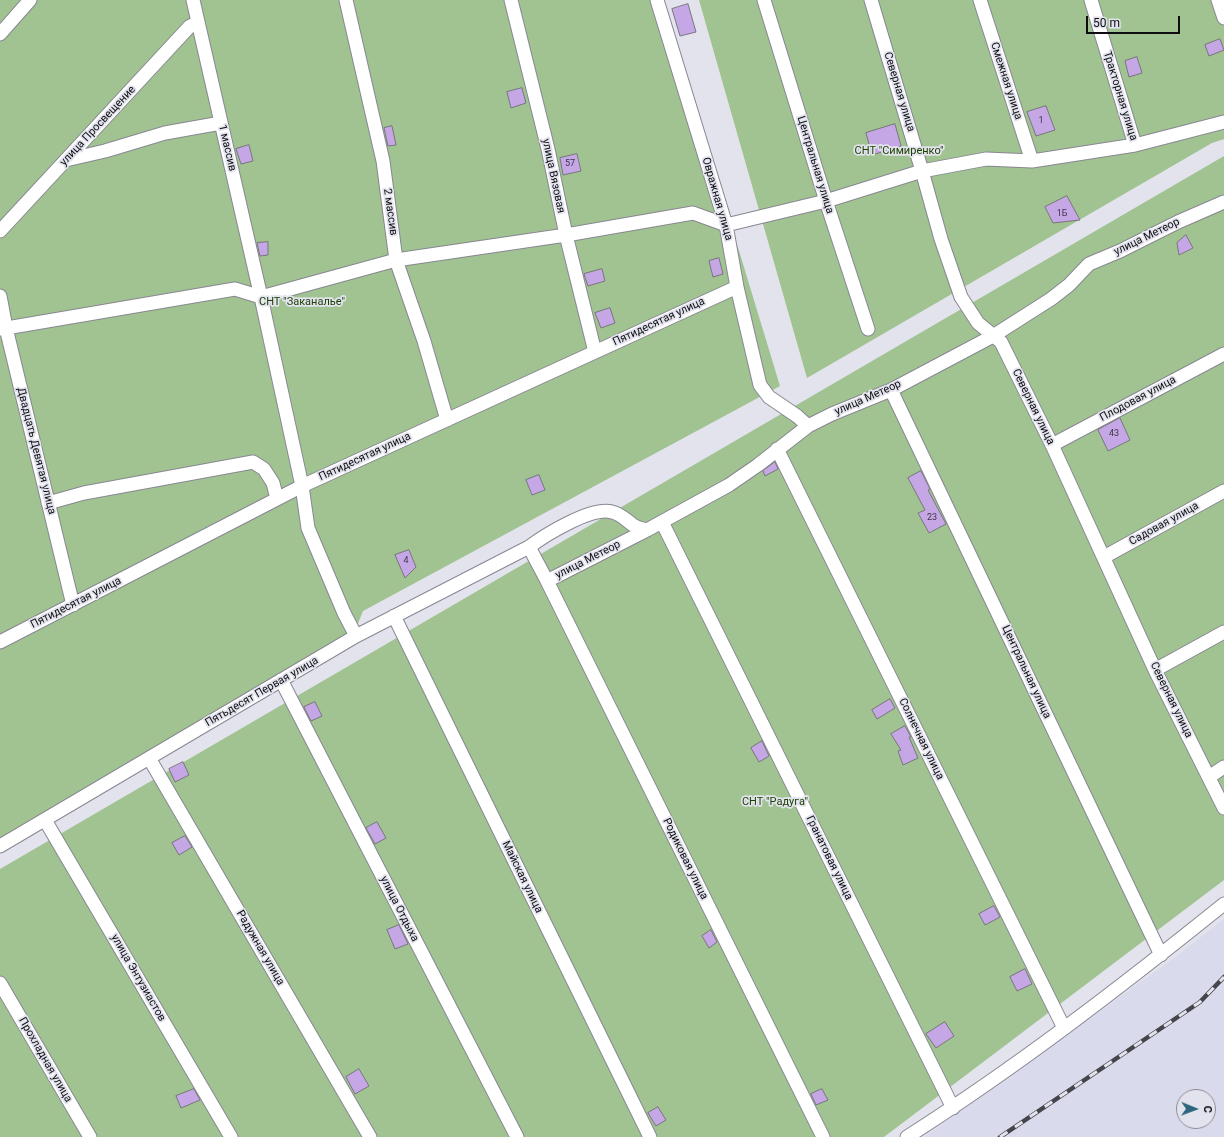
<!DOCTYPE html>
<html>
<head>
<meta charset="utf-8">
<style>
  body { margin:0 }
  #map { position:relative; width:1224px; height:1137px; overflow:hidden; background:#e3e3ee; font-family:Roboto,sans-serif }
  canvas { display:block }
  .north { position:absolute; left:1176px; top:1089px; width:40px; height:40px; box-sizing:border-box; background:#e3e3ee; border:1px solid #8d8d96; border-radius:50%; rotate:91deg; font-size:11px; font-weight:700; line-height:16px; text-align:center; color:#0d0d11 }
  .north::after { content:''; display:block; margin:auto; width:14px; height:18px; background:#2c677f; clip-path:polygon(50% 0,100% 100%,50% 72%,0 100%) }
  .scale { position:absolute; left:1086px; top:16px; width:94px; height:18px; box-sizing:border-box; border:2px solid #0d0d11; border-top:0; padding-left:5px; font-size:12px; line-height:14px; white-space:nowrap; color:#0d0d11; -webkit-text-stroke:3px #e3e3ee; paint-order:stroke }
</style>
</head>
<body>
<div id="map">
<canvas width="1224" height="1137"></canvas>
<div class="north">С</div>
<div class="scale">50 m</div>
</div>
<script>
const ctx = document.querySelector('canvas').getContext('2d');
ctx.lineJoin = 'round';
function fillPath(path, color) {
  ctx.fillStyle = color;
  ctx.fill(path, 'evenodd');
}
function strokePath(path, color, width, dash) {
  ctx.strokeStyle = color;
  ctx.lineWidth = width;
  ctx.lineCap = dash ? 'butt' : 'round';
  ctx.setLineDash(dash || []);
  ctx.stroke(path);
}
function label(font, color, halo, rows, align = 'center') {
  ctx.font = font + ' Roboto,sans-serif';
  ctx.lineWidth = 3.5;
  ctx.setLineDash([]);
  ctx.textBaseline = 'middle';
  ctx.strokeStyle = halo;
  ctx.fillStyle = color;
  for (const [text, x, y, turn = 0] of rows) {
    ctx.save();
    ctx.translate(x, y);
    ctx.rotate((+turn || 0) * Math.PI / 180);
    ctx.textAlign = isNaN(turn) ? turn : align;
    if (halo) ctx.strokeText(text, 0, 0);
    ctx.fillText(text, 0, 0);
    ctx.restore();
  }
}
fillPath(new Path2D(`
  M1224 919V1137H924L1174 958ZM1184 1097H1208V1121H1184Z`), '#dadaed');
fillPath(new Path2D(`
  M0 0H663L780 386 363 611 348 648 0 850Z
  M699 0H1224V139L1212 143 807 378Z
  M1224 156V880L884 1137H0V869Z`), '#a0c391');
const building = new Path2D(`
  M688 4 696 32 680 36 672 9Z
  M1220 39 1224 50 1209 56 1205 45Z
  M1137 57 1142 73 1129 77 1125 61Z
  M522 88 526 103 511 108 507 92Z
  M1046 106 1055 130 1036 136 1027 112Z
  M895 124 901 146 872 155 866 133Z
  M392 126 396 145 388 146 384 128Z
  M249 145 253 161 241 164 236 149Z
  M577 154 581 171 563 175 560 158Z
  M1067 196 1080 220 1053 223 1045 207Z
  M1186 235 1193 248 1179 255 1177 243Z
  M268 242V255L260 256 257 243Z
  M719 258 723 274 713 277 709 261Z
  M602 269 605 281 588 286 584 274Z
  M610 308 615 323 601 328 595 313Z
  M1120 418 1130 440 1108 451 1098 430Z
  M775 462 778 469 765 476 763 471Z
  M921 471 930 489 928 490 946 524 929 533 918 513 925 510 908 478Z
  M539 475 545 490 532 495 526 480Z
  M409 550 416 567 405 578 395 555Z
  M890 699 895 708 877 719 872 710Z
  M315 702 322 716 311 721 304 707Z
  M905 726 911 737H909L918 758 903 765 898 751 901 750 891 734Z
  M762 741 769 756 759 762 751 748Z
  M183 762 189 775 175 782 169 769Z
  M377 822 386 838 375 844 366 828Z
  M185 836 192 847 179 855 172 843Z
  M994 906 1000 917 985 925 979 914Z
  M399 925 408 944 395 949 387 930Z
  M711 930 717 942 709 948 702 936Z
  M1025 969 1032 984 1017 991 1010 977Z
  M945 1022 954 1036 936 1048 926 1034Z
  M359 1069 369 1086 355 1094 346 1077Z
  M194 1089 200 1100 181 1108 176 1096Z
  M822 1089 828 1100 816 1105 811 1094Z
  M658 1107 666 1120 656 1126 648 1113Z`);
fillPath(building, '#c6a7e6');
strokePath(building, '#79757e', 1);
const minor = new Path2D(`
  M193 0 261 297 302 486 308 528 344 613 356 636
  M346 0 383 161 396 260 424 341 447 420
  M511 0 548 149 566 235 595 352
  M657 0 726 225 737 287 760 385 769 397 797 416 808 426
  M764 0 826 201 868 329
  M871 0 922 171 941 239 961 297 978 323 1001 342 1052 445 1155 670 1224 808
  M980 0 1032 161
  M1091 0 1135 145
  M1218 0 1224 18
  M0 34 30 0
  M66 160 105 151 165 133 221 123
  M0 231 190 26 198 23
  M0 296 6 328 73 605
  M0 329 235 289 261 297 396 260 566 235 693 213 726 225 826 201 922 171 986 159 1032 161 1135 145 1224 122
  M891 390 1161 955
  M1052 445 1224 354
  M777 449 1064 1028
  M48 503 84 493 253 462 264 469 273 483 277 499
  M662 522 953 1108
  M529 547 547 581 647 530 729 485 758 465 808 426 832 414 891 390 993 336 1051 299 1069 285 1089 264 1120 251 1178 222 1224 202
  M1104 557 1224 491
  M547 581 823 1137
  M394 616 650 1137
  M0 642 302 486 737 287
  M1155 670 1224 632
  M281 680 517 1137
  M149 758 370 1137
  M1209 777 1224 767
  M45 820 231 1137
  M0 846 356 636 529 547C545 535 592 506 612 512 621 514 626 520 633 525 637 528 643 529 647 530
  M0 983 90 1137
  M907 1137C1017 1067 1122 986 1224 904`);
strokePath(minor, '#888792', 15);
strokePath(minor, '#fff', 13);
const rail = new Path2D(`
  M1000 1137 1200 1002 1224 977`);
strokePath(rail, '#45454b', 4.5);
strokePath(rail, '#e3e3ee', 3, [9]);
label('9px', '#3b3446', null, [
  ["1",1041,121],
  ["57",570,164],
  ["1Б",1062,214],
  ["43",1114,434],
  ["23",932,518],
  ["4",406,561]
]);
label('11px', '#0d0d11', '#e3e3ee', [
  ["Смежная улица",1006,81,72],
  ["Северная улица",899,92,73],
  ["Тракторная улица",1120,96,73],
  ["улица Просвещение",98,126,-47],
  ["1 массив",227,148,77],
  ["Центральная улица",815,165,73],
  ["улица Вязовая",553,176,78],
  ["Овражная улица",717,199,74],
  ["2 массив",390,212,82],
  ["улица Метеор",1147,237,-26],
  ["Пятидесятая улица",659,322,-25],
  ["улица Метеор",868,398,-24],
  ["Плодовая улица",1138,399,-28],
  ["Северная улица",1033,407,64],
  ["Двадцать Девятая улица",36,451,76],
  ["Пятидесятая улица",365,457,-25],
  ["Садовая улица",1164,524,-29],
  ["улица Метеор",588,560,-27],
  ["Пятидесятая улица",76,603,-27],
  ["Центральная улица",1026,672,65],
  ["Пятьдесят Первая улица",262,692,-30],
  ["Северная улица",1171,700,64],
  ["Солнечная улица",921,739,64],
  ["Гранатовая улица",829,858,64],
  ["Родиковая улица",685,859,64],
  ["Майская улица",522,877,64],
  ["улица Отдыха",399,909,63],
  ["Радужная улица",260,948,60],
  ["улица Энтузиастов",138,978,60],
  ["Прохладная улица",45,1060,60]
]);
label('11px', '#1c4202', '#e3e3ee', [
  ["СНТ \"Симиренко\"",899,151],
  ["СНТ \"Заканалье\"",302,302],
  ["СНТ \"Радуга\"",775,802]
]);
</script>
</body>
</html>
